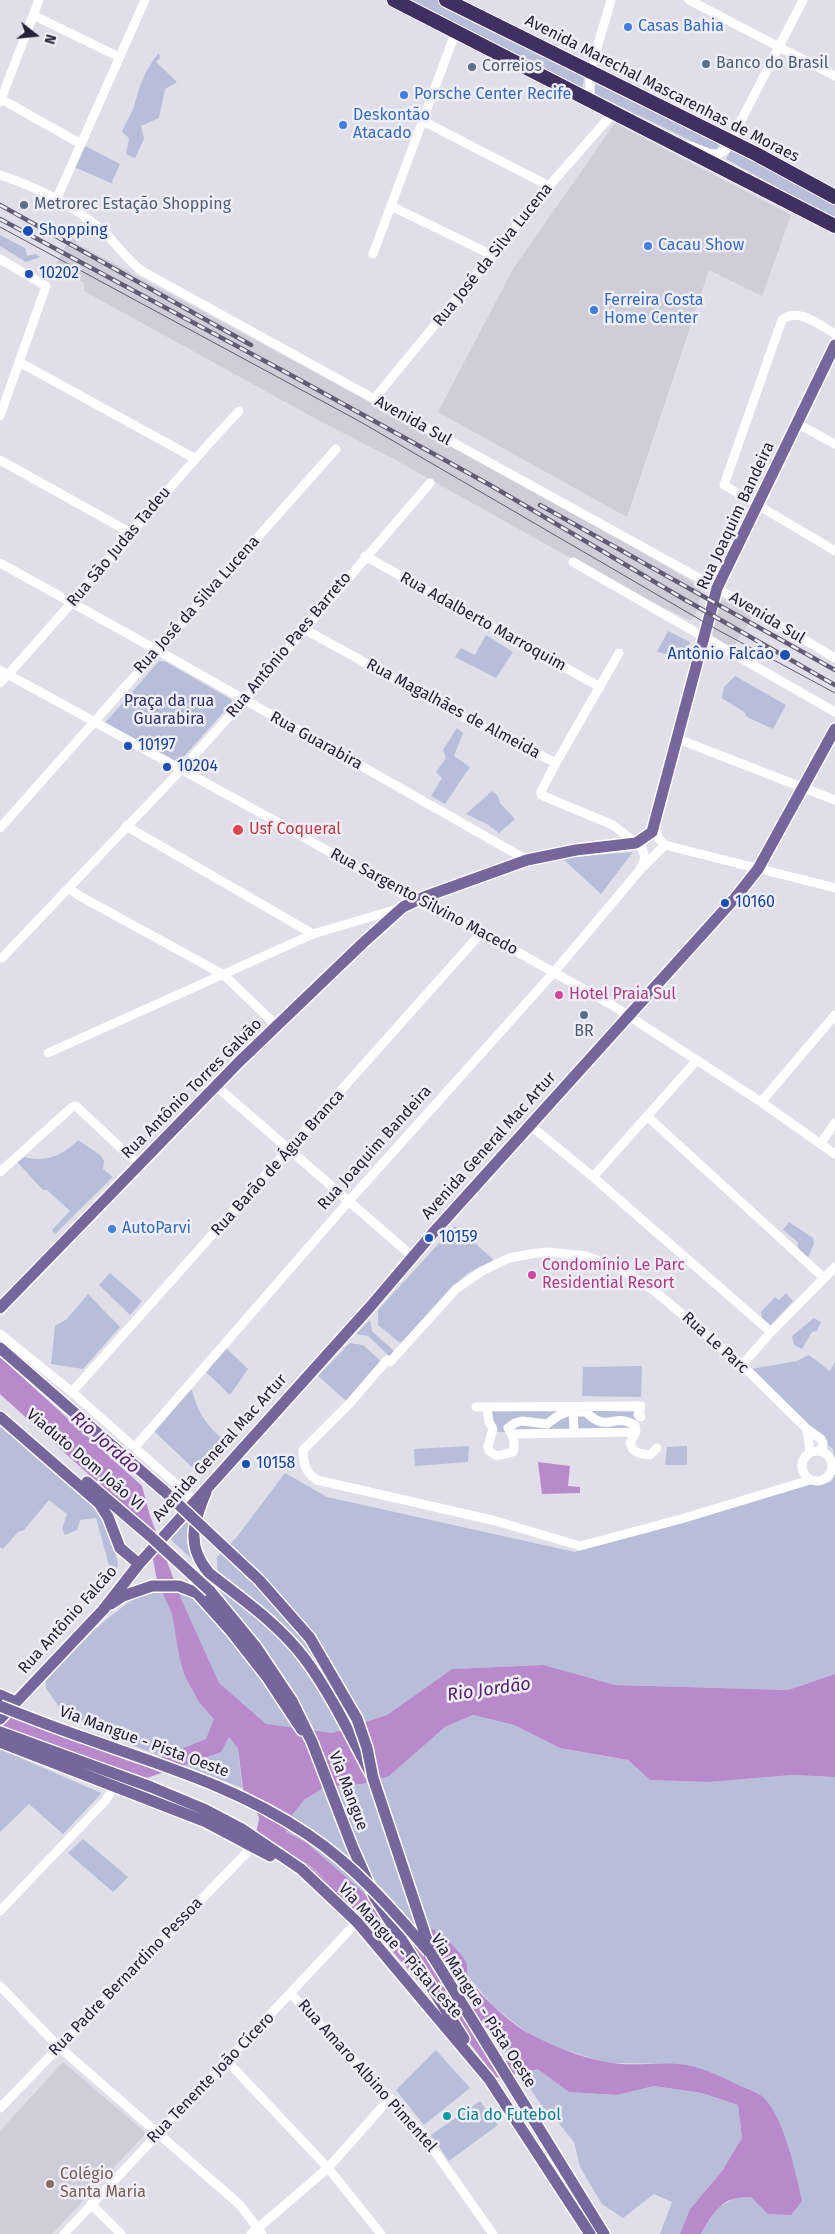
<!DOCTYPE html>
<html>
<head>
<meta charset="utf-8">
<style>
  body { margin:0 }
  #map { position:relative; width:835px; height:2234px; overflow:hidden; background:#dfdee9; font-family:"Fira Sans",sans-serif }
  canvas { display:block }
  .north { position:absolute; left:10px; top:10px; width:50px; height:50px; -webkit-text-stroke:4px #efeef6; paint-order:stroke; rotate:106deg; font-size:14px; font-weight:700; line-height:20px; text-align:center; color:#272137 }
  .north::after { content:''; display:block; margin:auto; width:18px; height:22px; background:#272137; clip-path:polygon(50% 0,100% 100%,50% 72%,0 100%) }
</style>
</head>
<body>
<div id="map">
<canvas width="835" height="2234"></canvas>
<div class="north">N</div>
</div>
<script>
const ctx = document.querySelector('canvas').getContext('2d');
ctx.lineJoin = 'round';
function fillPath(path, color) {
  ctx.fillStyle = color;
  ctx.fill(path, 'evenodd');
}
function strokePath(path, color, width, dash) {
  ctx.strokeStyle = color;
  ctx.lineWidth = width;
  ctx.lineCap = dash ? 'butt' : 'round';
  ctx.setLineDash(dash || []);
  ctx.stroke(path);
}
function label(font, color, halo, rows, align = 'center') {
  ctx.font = font + ' "Fira Sans",sans-serif';
  ctx.lineWidth = 5;
  ctx.setLineDash([]);
  ctx.textBaseline = 'middle';
  ctx.strokeStyle = halo;
  ctx.fillStyle = color;
  for (const [text, x, y, turn = 0] of rows) {
    ctx.save();
    ctx.translate(x, y);
    ctx.rotate((+turn || 0) * Math.PI / 180);
    ctx.textAlign = isNaN(turn) ? turn : align;
    if (halo) ctx.strokeText(text, 0, 0);
    ctx.fillText(text, 0, 0);
    ctx.restore();
  }
}
fillPath(new Path2D(`
  M615 123 791 215 762 296 709 270 627 517 438 412 513 269Z
  M70 237 76 240V243L602 528 686 578 702 589 696 614 690 620 640 597 392 458 318 420 84 291V283L55 266Z
  M726 600 749 612 751 619 736 643 731 647 713 636 712 630 721 601Z
  M63 2062 146 2133 52 2234H0V2131Z`), '#cecdd8');
fillPath(new Path2D(`
  M407 0H442L585 73 582 89Z
  M159 53 160 58 156 62 177 82 165 89 159 118 141 126 144 139 135 158 126 154 129 138 122 132C125 123 131 115 134 107 139 87 145 69 159 53Z
  M596 79 721 144 714 152 593 93Z
  M83 145 120 164 112 182 113 184 74 167Z
  M733 147 835 203V219L726 159Z
  M0 235 25 248 27 256 35 254 40 257 26 262 0 246Z
  M668 631 690 642 685 658 657 652Z
  M486 635 513 652 496 678 455 657 461 648 475 655Z
  M159 661 166 662 232 700 230 705 178 763 105 723Z
  M735 676 786 705 773 729 747 717 744 712 722 698 724 687Z
  M457 728 463 733 454 756 470 767 445 804 431 796 442 778 436 772 446 758 443 750Z
  M492 791 498 796 500 803 515 819 499 833 487 824 466 814Z
  M633 852 601 894 562 858Z
  M78 1140 100 1155 104 1161 103 1169 113 1177 55 1234 52 1230 70 1211 47 1190H43L17 1162 25 1157C45 1163 64 1155 78 1140Z
  M789 1222 813 1238 814 1243 808 1258 798 1249V1242L783 1230Z
  M455 1226 494 1260 468 1273 458 1282 405 1341 399 1342 378 1325V1310Z
  M110 1273 142 1301 130 1315 99 1285Z
  M786 1293 793 1301 769 1327 763 1324 761 1312 775 1297 779 1300Z
  M88 1294 120 1327 83 1369 51 1364 55 1326 67 1319Z
  M814 1318 821 1322 817 1331 812 1332 802 1349 794 1345 792 1336Z
  M370 1320 372 1331 394 1351 392 1356 388 1355 368 1336 356 1334Z
  M350 1343 363 1345 384 1364 351 1405 318 1376Z
  M226 1348 248 1369 230 1395 206 1372Z
  M809 1355 830 1371 835 1362V1462L833 1449 821 1440 751 1369 797 1361Z
  M642 1366 641 1397 582 1396 583 1367Z
  M191 1386C196 1410 208 1431 230 1443L200 1475 154 1431Z
  M570 1409 571 1430 496 1432 490 1410Z
  M577 1410 636 1412 637 1430H576Z
  M0 1420 102 1509 118 1563 116 1573 108 1582 105 1577 110 1569 96 1518 80 1520 77 1530 65 1535 62 1529 67 1514 49 1500 24 1530 18 1532 3 1549 0 1547Z
  M469 1446 468 1462 415 1466 414 1449Z
  M687 1446V1465H665L667 1447Z
  M285 1473 327 1497 575 1552 807 1485 831 1482 835 1473V1674L788 1690 615 1685 544 1665 452 1669 387 1715 332 1733 315 1731 301 1705 218 1588 217 1557 236 1538Z
  M185 1515 191 1520 196 1563 167 1536Z
  M161 1588 178 1590 195 1596 241 1644 295 1728 238 1748 242 1788 129 1744 61 1710 46 1688 45 1675 107 1619 138 1595Z
  M473 1715 514 1725 560 1748 628 1760 650 1780 708 1782 792 1775 835 1777V2234H701L718 2207 738 2197H751L797 2176 713 2073 680 2064 607 2063 550 2045 526 2032 493 2006 468 1976 394 1916 358 1901 334 1885 292 1848 285 1834 290 1818 304 1800 325 1787 362 1784 400 1766 445 1727Z
  M0 1749 101 1793 100 1795 63 1834 29 1804 0 1832Z
  M83 1839 128 1877 113 1892 68 1853Z
  M496 2039 569 2092 617 2095 654 2086 702 2093 738 2105 742 2138 722 2171 690 2209 680 2234H660L672 2202 654 2194 623 2218 602 2204 580 2167 574 2142 556 2120 548 2115Z
  M436 2050 470 2088 424 2125 396 2090Z
  M480 2101 498 2125 449 2161 431 2135Z`), '#b8bed9');
fillPath(new Path2D(`
  M0 1357 142 1486 150 1516 181 1599 219 1683 266 1724 332 1733 387 1715 452 1669 544 1665 615 1685 788 1690 835 1674V1777L792 1775 708 1782 650 1780 628 1760 560 1748 514 1725 473 1715 445 1727 389 1776 362 1784 325 1787 304 1800 290 1818 285 1834C303 1873 354 1899 391 1915 405 1920 420 1922 434 1930 445 1937 459 1950 466 1962 468 1966 466 1972 468 1976 475 1992 513 2025 528 2033 552 2046 580 2057 606 2062 629 2067 655 2062 678 2064 698 2065 720 2076 738 2085 746 2089 759 2092 765 2099 784 2119 796 2173 802 2201L791 2215 768 2214 751 2197C721 2196 715 2211 701 2234H680L690 2209 722 2171 742 2138 738 2105 702 2093 654 2086 617 2095 569 2092 496 2039 456 1992 465 2011 425 1989 368 1923 325 1882 272 1839 243 1790 238 1748 229 1737 221 1752 147 1778 0 1727V1714L142 1765 206 1739 214 1719 199 1702 185 1676 180 1660 172 1614 157 1580 149 1539 139 1520 0 1394Z
  M538 1462 570 1466 568 1486 580 1487V1493L542 1494Z`), '#b889cb');
strokePath(new Path2D(`
  M269 1808 264 1832 279 1837 301 1848 381 1918
  M444 1997 498 2068
  M499 2070 549 2059`), '#b889cb', 15);
const major = new Path2D(`
  M0 1308 239 1062 363 943 403 907 424 897 527 860 576 850 636 843 652 832 717 588 835 345
  M0 1348 164 1491
  M0 1417 99 1503 108 1517 120 1548 139 1564
  M87 1482 150 1536
  M206 1492C193 1523 186 1546 209 1573 242 1599 279 1624 305 1659 331 1694 350 1735 371 1774
  M210 1591 256 1647 292 1701 312 1742 352 1846 374 1896 464 2039
  M111 1604 123 1596 152 1586H179L197 1593 231 1631 267 1677 302 1730
  M0 1695 16 1702
  M0 1719 103 1610 139 1564 370 1307 433 1233 735 898 758 869 835 729
  M0 1732 151 1787 206 1810 242 1829 301 1869 357 1922 489 2079 590 2234
  M0 1742 204 1821 270 1856
  M432 1955 604 2234`);
const highway = new Path2D(`
  M394 0 835 226
  M446 0 756 154 835 197`);
strokePath(major, '#fff', 14);
strokePath(highway, '#fff', 16);
strokePath(new Path2D(`
  M689 0 835 76
  M33 15 119 57
  M1 99 81 144
  M590 100V72L611 0
  M0 102 39 0
  M421 120 549 186
  M689 146C703 149 716 161 727 148L803 0
  M0 175C39 188 77 206 107 235 119 247 128 261 142 271L717 588 835 658
  M57 198 145 0
  M391 206 494 256
  M373 254 456 31
  M0 259 46 286 0 416
  M835 334C821 326 797 306 782 320L724 485 835 551
  M19 362 194 458
  M374 399 549 186 614 112
  M798 424 835 444
  M0 460 131 533
  M365 556 600 687
  M573 562 835 712
  M0 563 157 650 527 860
  M0 670 279 823 415 901 482 932 612 1005 761 1102 835 1154
  M0 683C82 595 156 499 239 411
  M678 739 835 800
  M556 763 619 653
  M126 826 313 934
  M655 826 659 839 665 845 835 888
  M0 828 336 449
  M644 866 665 845
  M69 888 78 895 224 975 277 1026
  M2 958 181 770 243 701 430 483
  M48 1053 313 934 401 908
  M216 1086 412 1256
  M761 1102 835 1015
  M647 1116 824 1278
  M531 1126 593 1177 771 1332
  M820 1144 835 1123
  M0 1172 72 1107 76 1106 138 1164
  M593 1177 697 1060
  M0 1334 72 1392 195 1501
  M387 1360 349 1404 303 1450C303 1463 305 1472 317 1480L496 1521 580 1546 681 1519 810 1480
  M390 1362 456 1289 482 1271 509 1258 531 1254 547 1252 586 1256 623 1270 657 1293 742 1365 807 1429 821 1439 823 1443 822 1452
  M742 1365 771 1332 835 1267
  M72 1392 482 932
  M476 1407 641 1406 638 1415 641 1417
  M573 1407 574 1432
  M487 1408 489 1422 493 1429 488 1446 489 1451 497 1456 513 1452C516 1443 513 1436 508 1428L515 1423 522 1421 547 1424 558 1416 567 1412H586C608 1434 613 1412 635 1425L636 1432 511 1434
  M807 1429 810 1453
  M636 1432 630 1443C632 1453 641 1454 650 1455L657 1448
  M135 1447 348 1202 555 971 640 870 645 858 642 848 613 825 541 795V791L556 763 467 719 304 629
  M802 1466a15 15 0 1 1 30 0a15 15 0 1 1-30 0Z
  M0 1911 106 1800 114 1786
  M0 1986 58 2046 240 2205 262 2234
  M291 1994 421 2132 493 2234
  M227 2061 328 2168 381 2234
  M0 2108 253 1846
  M91 2204 121 2234
  M64 2234 357 1922
  M251 2234 328 2168 390 2098`), '#fff', 9);
strokePath(major, '#76669c', 11);
strokePath(highway, '#402f61', 14);
strokePath(new Path2D(`
  M0 227 359 421 716 629 835 693`), '#625b73', 1);
const rail = new Path2D(`
  M0 205 251 345
  M0 219 289 374 490 485 682 598 835 685
  M540 505 835 670`);
strokePath(rail, '#625b73', 4.5);
strokePath(rail, '#efeef6', 2.5, [8]);
const majorBridge = new Path2D(`
  M164 1491 259 1580 310 1638 357 1719 367 1748 373 1778 432 1955
  M150 1536 210 1591
  M0 1706C28 1717 56 1728 85 1738 163 1766 237 1787 307 1834 354 1865 392 1909 429 1952`);
strokePath(majorBridge, '#fff', 14, []);
strokePath(majorBridge, '#76669c', 11);
for (const [x, y, r, color] of [
  [628,27,5,"#3f7fe0"],
  [706,64,5,"#5c6f8a"],
  [472,67,5,"#5c6f8a"],
  [404,95,5,"#3f7fe0"],
  [343,125,5,"#3f7fe0"],
  [24,205,5,"#5c6f8a"],
  [28,231,6,"#1a4fb4"],
  [648,246,5,"#3f7fe0"],
  [29,274,5,"#1a4fb4"],
  [594,310,5,"#3f7fe0"],
  [785,655,6,"#1a4fb4"],
  [128,746,5,"#1a4fb4"],
  [167,767,5,"#1a4fb4"],
  [238,830,6,"#e0444e"],
  [725,903,5,"#1a4fb4"],
  [559,995,5,"#d1479c"],
  [584,1015,5,"#5c6f8a"],
  [112,1229,5,"#3f7fe0"],
  [429,1238,5,"#1a4fb4"],
  [532,1275,5,"#d1479c"],
  [246,1464,5,"#1a4fb4"],
  [447,2116,5,"#0f9aa8"],
  [50,2184,5,"#8d6e63"]
]) {
  const dot = new Path2D();
  dot.arc(x, y, r, 0, 2 * Math.PI);
  ctx.fillStyle = color;
  ctx.fill(dot);
  strokePath(dot, '#efeef6', 2);
}
label('16px', '#366cbe', '#efeef6', [
  ["Casas Bahia",638,27],
  ["Porsche Center Recife",414,95],
  ["Deskontão",353,116],
  ["Atacado",353,134],
  ["Cacau Show",658,246],
  ["Ferreira Costa",604,301],
  ["Home Center",604,319],
  ["AutoParvi",122,1229]
], 'left');
label('16px', '#4e5e75', '#efeef6', [
  ["Banco do Brasil",716,64],
  ["Correios",482,67],
  ["Metrorec Estação Shopping",34,205],
  ["BR",584,1032,"center"]
], 'left');
label('16px', '#272137', '#efeef6', [
  ["Avenida Marechal Mascarenhas de Moraes",662,89,27],
  ["Rua José da Silva Lucena",493,255,-51],
  ["Avenida Sul",413,421,29],
  ["Rua Joaquim Bandeira",736,516,-65],
  ["Rua São Judas Tadeu",119,547,-50],
  ["Rua José da Silva Lucena",197,605,-48],
  ["Avenida Sul",767,618,31],
  ["Rua Adalberto Marroquim",483,622,29],
  ["Rua Antônio Paes Barreto",289,645,-50],
  ["Rua Magalhães de Almeida",453,709,28],
  ["Rua Guarabira",316,741,29],
  ["Rua Sargento Silvino Macedo",424,902,28],
  ["Rua Antônio Torres Galvão",192,1089,-45],
  ["Avenida General Mac Artur",489,1146,-48],
  ["Rua Joaquim Bandeira",375,1148,-48],
  ["Rua Barão de Água Branca",278,1163,-48],
  ["Rua Le Parc",715,1343,42],
  ["Avenida General Mac Artur",220,1448,-48],
  ["Viaduto Dom João VI",85,1460,40],
  ["Rua Antônio Falcão",68,1620,-48],
  ["Via Mangue - Pista Oeste",144,1742,20],
  ["Via Mangue",348,1791,69],
  ["Via Mangue - Pista Leste",400,1951,48],
  ["Rua Padre Bernardino Pessoa",126,1977,-46],
  ["Via Mangue - Pista Oeste",483,2011,57],
  ["Rua Amaro Albino Pimentel",367,2076,48],
  ["Rua Tenente João Cícero",211,2078,-46]
]);
label('16px', '#164399', '#efeef6', [
  ["Shopping",39,231],
  ["10202",39,274],
  ["Antônio Falcão",774,655,"right"],
  ["10197",138,746],
  ["10204",177,767],
  ["10160",735,903],
  ["10159",439,1238],
  ["10158",256,1464]
], 'left');
label('16px', '#2e326b', '#efeef6', [
  ["Praça da rua",169,702],
  ["Guarabira",169,720]
]);
label('16px', '#be3a42', '#efeef6', [
  ["Usf Coqueral",249,830]
], 'left');
label('16px', '#b23c85', '#efeef6', [
  ["Hotel Praia Sul",569,995],
  ["Condomínio Le Parc",542,1266],
  ["Residential Resort",542,1284]
], 'left');
label('16px', '#0d838f', '#efeef6', [
  ["Cia do Futebol",457,2116]
], 'left');
label('16px', '#785e54', '#efeef6', [
  ["Colégio",60,2175],
  ["Santa Maria",60,2193]
], 'left');
label('italic 18px', '#58206e', '#efeef6', [
  ["Rio Jordão",105,1443,41],
  ["Rio Jordão",489,1690,-8]
]);
</script>
</body>
</html>
